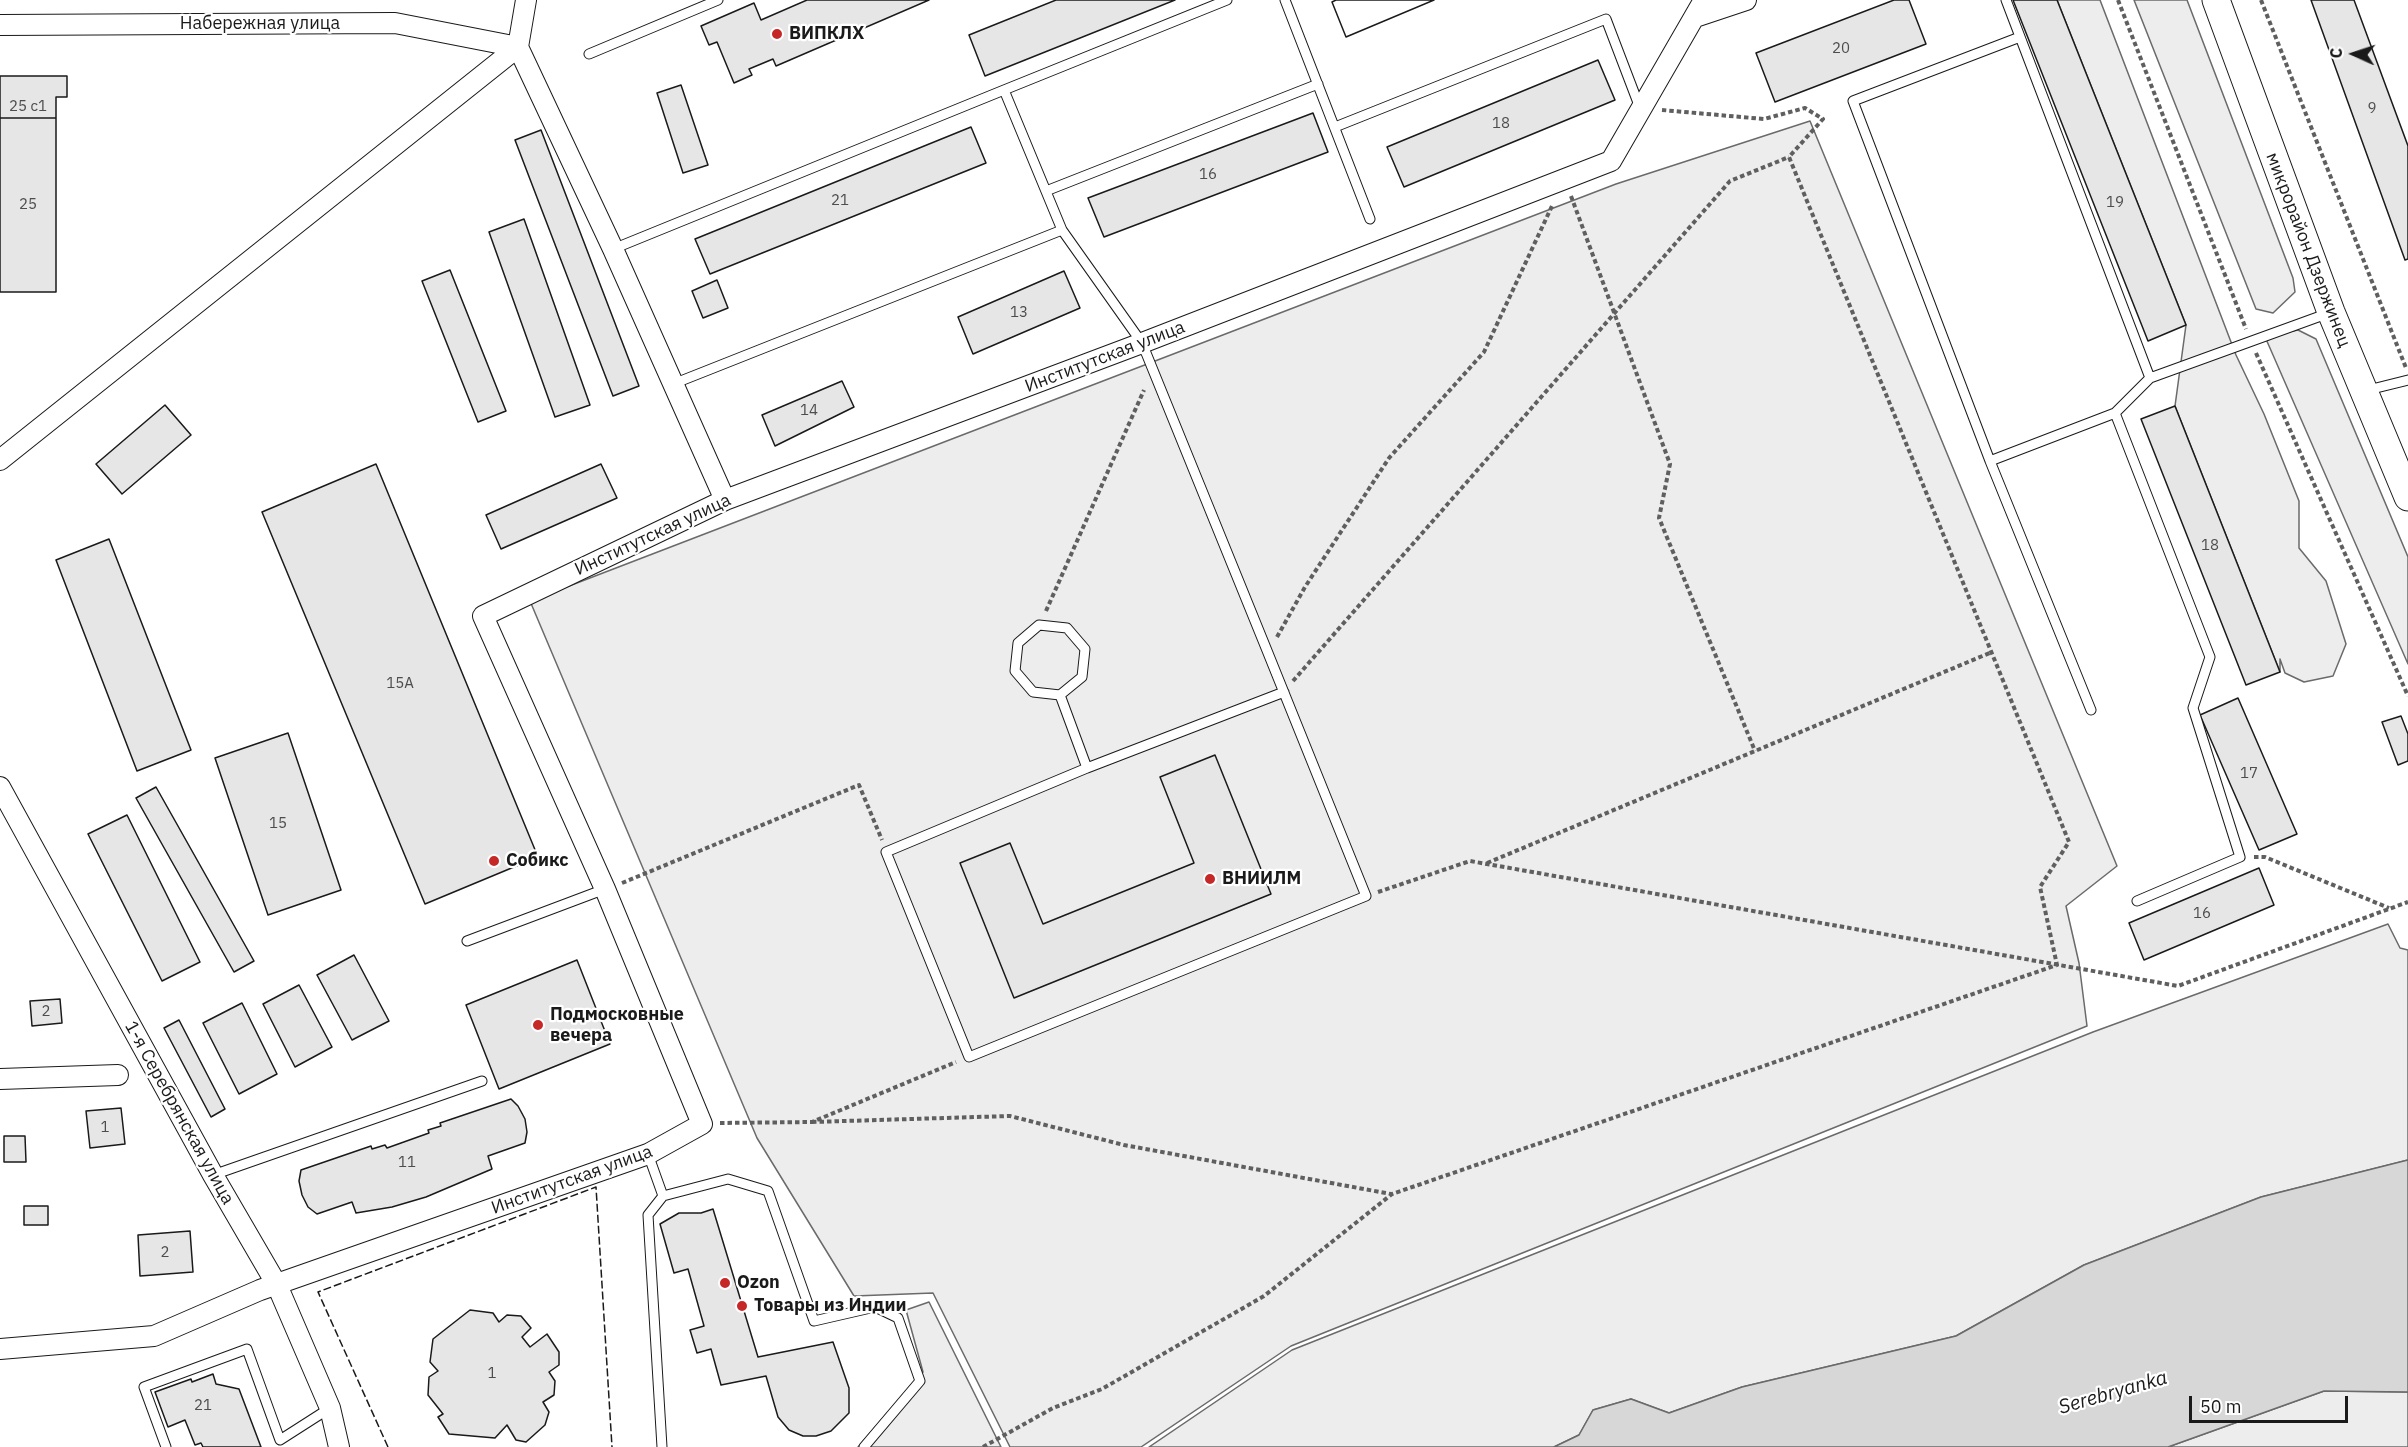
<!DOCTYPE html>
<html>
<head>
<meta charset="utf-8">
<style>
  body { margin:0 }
  #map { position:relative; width:2408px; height:1447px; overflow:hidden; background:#fff; font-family:"IBM Plex Sans",sans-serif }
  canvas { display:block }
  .north { position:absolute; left:2324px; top:24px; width:60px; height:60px; -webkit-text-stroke:4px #fff; paint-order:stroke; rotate:273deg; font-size:16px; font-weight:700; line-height:24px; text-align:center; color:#1a1a1a }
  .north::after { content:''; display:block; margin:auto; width:21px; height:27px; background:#1a1a1a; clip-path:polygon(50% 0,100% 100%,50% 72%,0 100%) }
  .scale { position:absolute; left:2189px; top:1396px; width:159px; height:27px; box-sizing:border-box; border:3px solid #1a1a1a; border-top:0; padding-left:8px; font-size:18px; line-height:21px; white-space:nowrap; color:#1a1a1a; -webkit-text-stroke:4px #fff; paint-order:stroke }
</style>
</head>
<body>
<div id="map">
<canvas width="2408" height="1447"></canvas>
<div class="north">С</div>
<div class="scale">50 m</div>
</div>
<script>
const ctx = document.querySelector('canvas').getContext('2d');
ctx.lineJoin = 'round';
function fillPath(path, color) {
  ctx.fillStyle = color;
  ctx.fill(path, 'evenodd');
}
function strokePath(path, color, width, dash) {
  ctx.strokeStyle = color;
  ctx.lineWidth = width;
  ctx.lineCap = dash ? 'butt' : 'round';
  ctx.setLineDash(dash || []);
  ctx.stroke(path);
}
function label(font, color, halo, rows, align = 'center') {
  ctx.font = font + ' "IBM Plex Sans",sans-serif';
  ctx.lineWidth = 4.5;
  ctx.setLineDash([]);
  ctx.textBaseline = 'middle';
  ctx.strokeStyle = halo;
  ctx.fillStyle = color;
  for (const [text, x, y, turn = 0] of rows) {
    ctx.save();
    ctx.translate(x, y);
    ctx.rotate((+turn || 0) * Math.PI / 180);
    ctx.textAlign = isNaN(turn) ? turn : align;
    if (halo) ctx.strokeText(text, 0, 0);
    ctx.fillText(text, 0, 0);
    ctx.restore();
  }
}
const built = new Path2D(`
  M2057 0H2100L2236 355 2264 414 2299 501V548L2326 581 2346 644 2333 676 2304 682 2285 673 2280 659V672L2175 406 2186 325Z
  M2134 0H2187L2293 278 2295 292 2273 313 2256 309Z
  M1810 121 2117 866 2066 906 2079 963 2087 1026 1291 1346 1141 1447H1010L933 1293 854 1296 757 1138 530 601 1616 184Z
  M2298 330 2316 339 2408 557V664L2266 339 2273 335Z
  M2388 924 2400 948 2408 950V1160L2261 1197 2084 1265 1956 1336 1742 1387 1669 1413 1631 1399 1593 1410 1579 1435 1554 1447H1149L1292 1350 2093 1032Z
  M929 1302 1001 1447H858L923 1372 906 1310Z
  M2324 1391 2408 1392V1447H2168Z`);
fillPath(built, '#ededed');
strokePath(built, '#6a6a6a', 1.5);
const water = new Path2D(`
  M2408 1160V1392L2324 1391 2168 1447H1554L1579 1435 1593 1410 1631 1399 1669 1413 1742 1387 1956 1336 2084 1265 2261 1197Z`);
fillPath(water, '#d7d7d7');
strokePath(water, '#6a6a6a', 1.5);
const building = new Path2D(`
  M807 0H929L776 66 773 59 749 69 752 75 734 83 717 42 709 45 701 26 754 3 761 20Z
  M1056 0H1175L985 76 969 35Z
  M1336 0H1434L1346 37 1332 2Z
  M1336 0H1434L1346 37 1332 2Z
  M1894 0H1909L1926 44 1775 102 1756 53Z
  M2013 0H2057L2186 325 2148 341Z
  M2311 0H2354L2408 146V259L2405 260Z
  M1598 60 1615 100 1404 187 1387 147Z
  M0 76H67V97H56V118H0Z
  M681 85 708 165 683 173 657 93Z
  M1313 113 1328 152 1104 237 1088 198Z
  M0 118H56V292H0Z
  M971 127 986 163 710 274 695 239Z
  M541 130 639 386 613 396 515 140Z
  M524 219 590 405 555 417 489 232Z
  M450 270 506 411 478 422 422 281Z
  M1064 271 1080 308 973 354 958 317Z
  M717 280 728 308 703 318 692 291Z
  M842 381 854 407 775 446 762 415Z
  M165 405 191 435 122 494 96 464Z
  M2175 406 2280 672 2246 685 2141 419Z
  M376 464 538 857 425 904 262 512Z
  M601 464 617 498 501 549 486 515Z
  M109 539 191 750 137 771 56 560Z
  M2238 698 2297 834 2259 850 2200 715Z
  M2401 716 2408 734V761L2398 765 2382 722Z
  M288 733 341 890 268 915 215 758Z
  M1215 755 1271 894 1014 998 960 863 1010 843 1043 924 1194 863 1160 777Z
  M156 787 254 961 234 972 136 798Z
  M127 815 200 962 162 981 88 834Z
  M2259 868 2274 905 2144 960 2129 923Z
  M354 955 389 1021 352 1040 317 975Z
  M577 960 610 1044 499 1089 466 1005Z
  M299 985 332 1047 295 1067 263 1004Z
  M60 999 62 1023 32 1026 30 1001Z
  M242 1003 277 1074 239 1094 203 1023Z
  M179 1020 225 1109 211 1117 164 1028Z
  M511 1099 518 1106 525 1119 527 1132 525 1143 488 1156 492 1169 426 1197 392 1207 356 1213 352 1202 317 1214 308 1207 302 1195 299 1181 301 1170 371 1146 372 1149 385 1145 387 1148 429 1133 428 1130 441 1126 440 1123Z
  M121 1108 125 1144 90 1148 86 1111Z
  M4 1136H25L26 1162H4Z
  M24 1206H48V1225H24Z
  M713 1209 758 1357 833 1342 849 1388V1413L831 1431 816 1436H803L789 1430 778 1417 766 1376 721 1385 711 1349 697 1353 690 1330 704 1326 688 1269 674 1273 660 1224 679 1213H701Z
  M190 1231 193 1272 140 1276 138 1235Z
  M470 1310 493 1313 499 1322 507 1315 521 1316 531 1328 522 1337 530 1347 547 1334 559 1352V1365L549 1372 555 1381 554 1395 543 1402 549 1412 545 1425 526 1442 516 1440 507 1425 495 1438 449 1434 438 1417 443 1414 428 1395 429 1377 438 1371 430 1362 433 1339Z
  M213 1374 216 1384 239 1389 261 1447H203L201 1443 195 1445 185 1420 168 1427 155 1392 191 1379 192 1382Z`);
fillPath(building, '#e6e6e6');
strokePath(building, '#1a1a1a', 1.5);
const service = new Path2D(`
  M1227 0 1004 90 1062 230 1142 343 1268 653 1366 896 969 1057 886 852 1087 768 1284 692
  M1285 0 1370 219
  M2006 0 2150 378
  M2020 37 1853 101 1990 461 2115 413
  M589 54 718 0
  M1335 127 1606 19 1640 108
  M1046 191 1318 84
  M613 249 1004 90
  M673 384 1062 230
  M2368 390 2408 380
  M1990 461 2091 710
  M1039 625 1067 628 1085 649 1082 677 1060 695 1033 692 1015 671 1018 643Z
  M1060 695 1087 768
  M2137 901 2240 857 2193 708 2210 657 2115 413 2150 378 2329 313
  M467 941 605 889
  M648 1154 663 1196
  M213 1175 482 1081
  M166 1447 144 1387 247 1349 280 1440 330 1408
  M662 1447 648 1215 663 1196 728 1179 768 1191 814 1321 875 1307 898 1318 920 1381 864 1447`);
const minor = new Path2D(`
  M526 0 518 47 613 249 725 500
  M1695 17 1746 0
  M0 25 395 23 518 47
  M0 460 518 47
  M0 787 213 1175 277 1285 330 1408 339 1447
  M0 1079 118 1075
  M0 1349 154 1336 260 1290 648 1154 702 1124 605 889 483 616 725 500 1142 343 1611 161 1704 0`);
const secondary = new Path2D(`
  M2216 0 2331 312 2408 497`);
strokePath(service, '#1a1a1a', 11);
strokePath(minor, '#1a1a1a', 22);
strokePath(secondary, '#1a1a1a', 29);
strokePath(new Path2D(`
  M2118 0 2246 329
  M2261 0 2406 368
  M1571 196 1670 464 1659 518 1755 751
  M2256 353 2408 696
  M1046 611 1144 390
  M1277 637 1305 587 1389 458 1484 352 1552 206
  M1293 681 1730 181 1789 157
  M2254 857H2265L2389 908
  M1487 863 1992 652
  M622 883 859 785 882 840
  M1378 892 1470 861 2178 986 2408 902
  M812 1122 1010 1116 1124 1145 1391 1194
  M720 1123 812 1122 956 1062
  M983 1447 1053 1408 1102 1389 1264 1296 1392 1194 2057 965 2040 887 2069 842 1789 157 1823 119 1805 108 1764 119 1662 110`), '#5f5f5f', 4, [4.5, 3]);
strokePath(service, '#fff', 9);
strokePath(minor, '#fff', 20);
strokePath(secondary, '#fff', 27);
strokePath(new Path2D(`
  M388 1447 318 1292 596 1187 612 1447`), '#1a1a1a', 1.5, [8, 3]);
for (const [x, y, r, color] of [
  [777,34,6,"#c62828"],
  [494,861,6,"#c62828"],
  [1210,879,6,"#c62828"],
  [538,1025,6,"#c62828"],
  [725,1283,6,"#c62828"],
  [742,1306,6,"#c62828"]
]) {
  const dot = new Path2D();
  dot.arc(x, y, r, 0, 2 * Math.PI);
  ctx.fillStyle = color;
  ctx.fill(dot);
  strokePath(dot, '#fff', 2);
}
label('15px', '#4d4d4d', null, [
  ["20",1841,49],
  ["25 с1",28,107],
  ["9",2372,109],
  ["18",1501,124],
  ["16",1208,175],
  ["21",840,201],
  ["19",2115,203],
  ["25",28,205],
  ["13",1019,313],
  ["14",809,411],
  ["18",2210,546],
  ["15А",400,684],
  ["17",2249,774],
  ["15",278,824],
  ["16",2202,914],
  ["2",46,1012],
  ["1",105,1128],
  ["11",407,1163],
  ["2",165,1253],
  ["1",492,1374],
  ["21",203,1406]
]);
label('18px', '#1a1a1a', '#fff', [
  ["Набережная улица",260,24],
  ["микрорайон Дзержинец",2308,250,69],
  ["Институтская улица",1105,357,-21],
  ["Институтская улица",653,535,-25],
  ["1-я Серебрянская улица",179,1113,61],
  ["Институтская улица",572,1180,-20]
]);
label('bold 18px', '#1a1a1a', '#fff', [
  ["ВИПКЛХ",789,34],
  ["Собикс",506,861],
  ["ВНИИЛМ",1222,879],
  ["Подмосковные",550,1015],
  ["вечера",550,1036],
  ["Ozon",737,1283],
  ["Товары из Индии",754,1306]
], 'left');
label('italic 20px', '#1a1a1a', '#fff', [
  ["Serebryanka",2113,1393,-16]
]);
</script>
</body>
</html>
